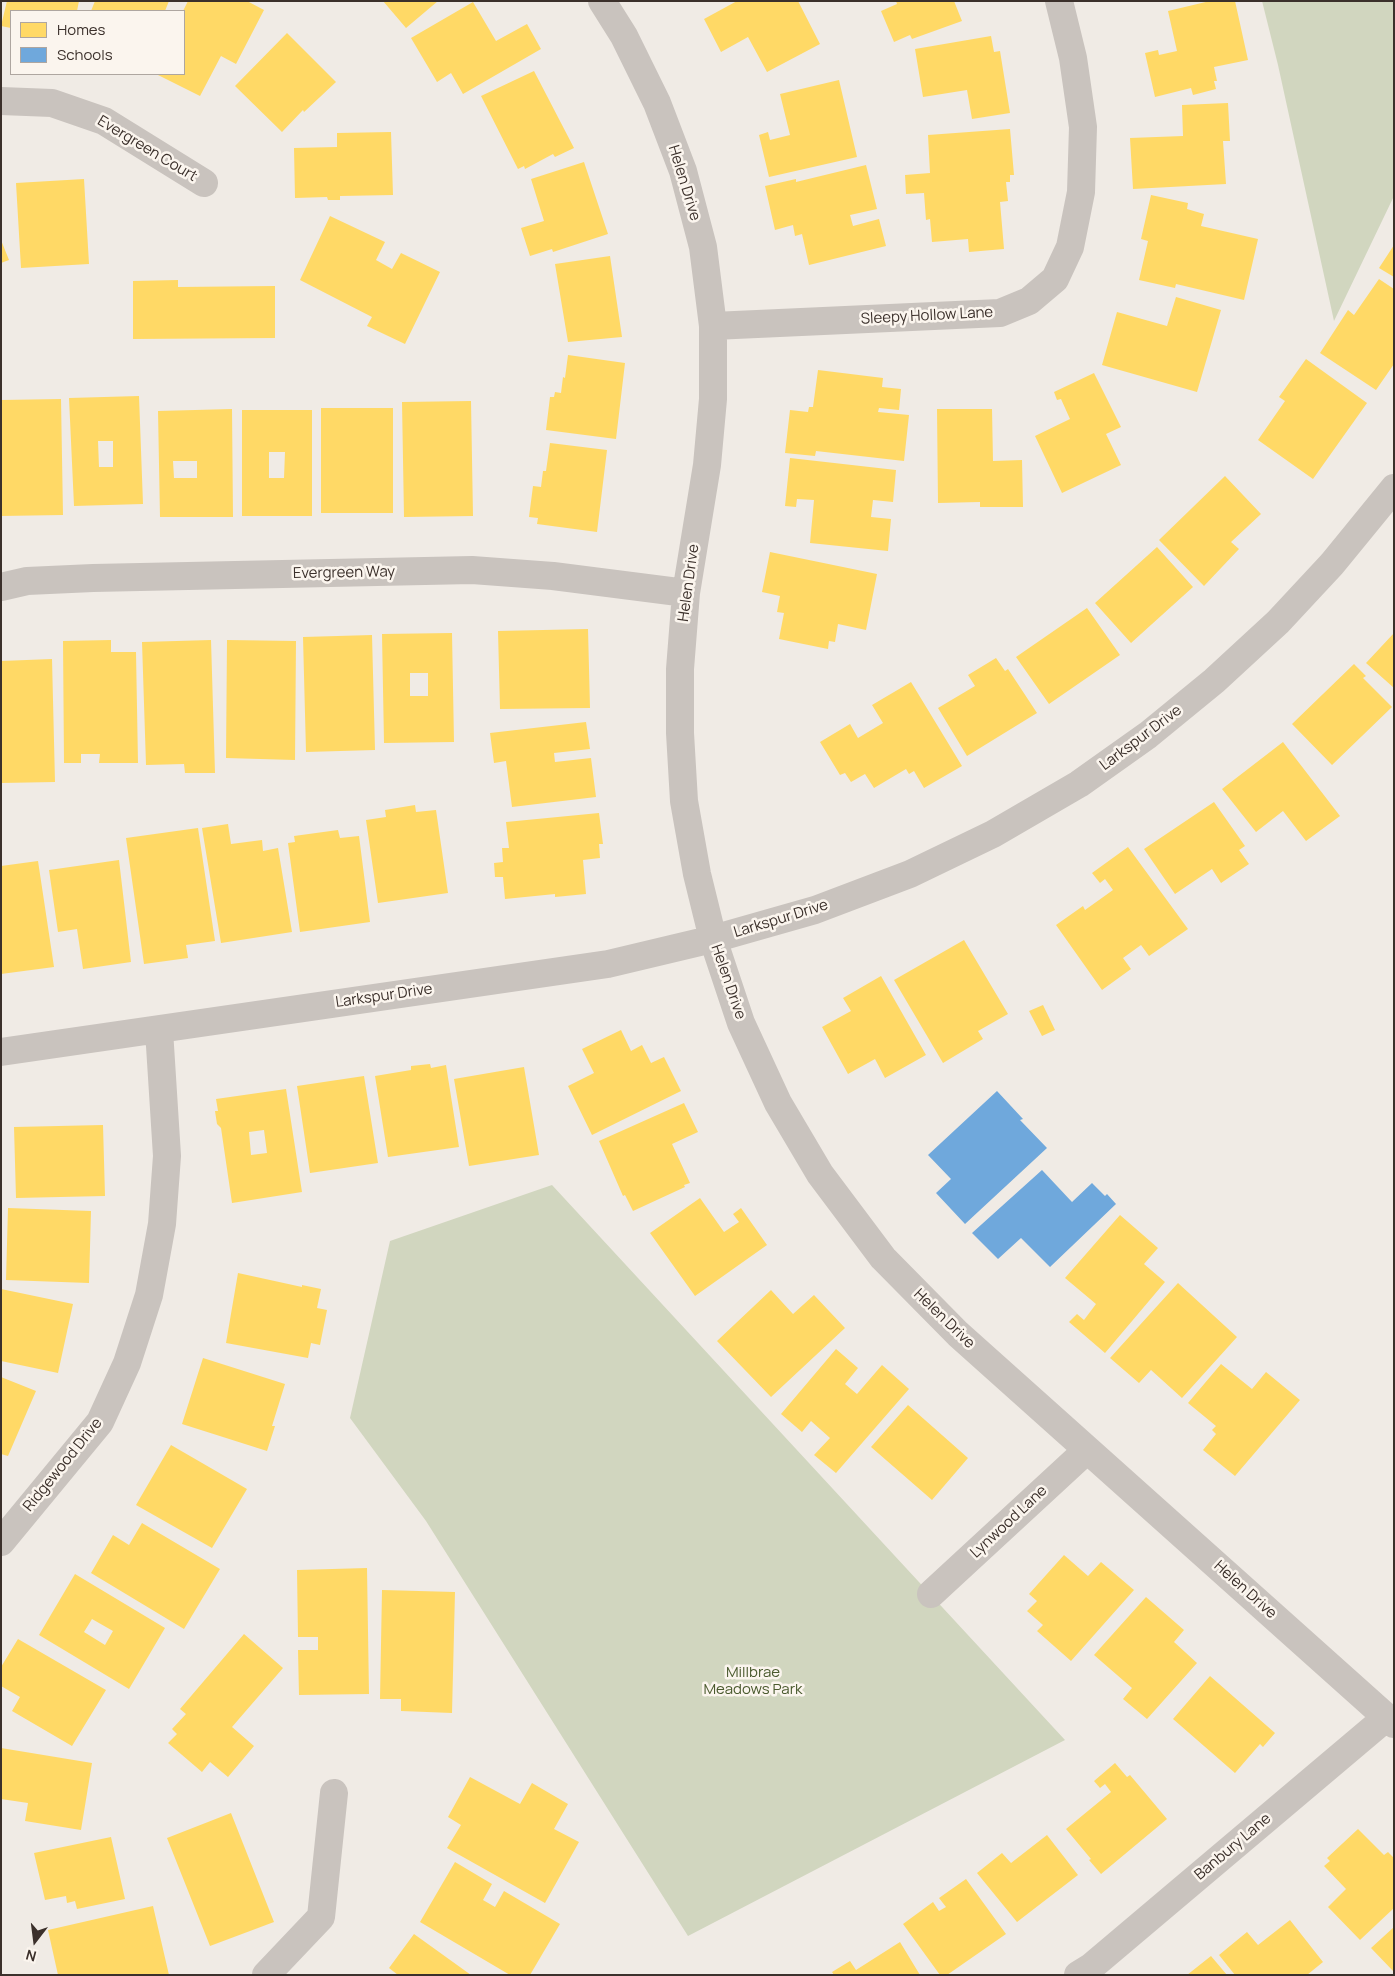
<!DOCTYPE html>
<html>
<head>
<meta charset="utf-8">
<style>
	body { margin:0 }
	#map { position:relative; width:1395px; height:1976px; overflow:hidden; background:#f0ebe5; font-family:Manrope,sans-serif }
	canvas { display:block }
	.frame { position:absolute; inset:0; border:2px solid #3b302b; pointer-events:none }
	.legend { position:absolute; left:10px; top:10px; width:175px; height:65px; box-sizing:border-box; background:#fbf5ee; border:1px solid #aea6a0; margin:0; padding:6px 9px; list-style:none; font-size:15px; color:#3b302b }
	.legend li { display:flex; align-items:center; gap:10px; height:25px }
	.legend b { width:25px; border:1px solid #aea6a0 }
	.north { position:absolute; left:10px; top:1916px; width:50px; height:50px; -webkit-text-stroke:4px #fbf5ee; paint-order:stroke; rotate:195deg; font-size:14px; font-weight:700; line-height:20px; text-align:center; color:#3b302b }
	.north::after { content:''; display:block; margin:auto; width:18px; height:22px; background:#3b302b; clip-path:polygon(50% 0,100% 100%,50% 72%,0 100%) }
</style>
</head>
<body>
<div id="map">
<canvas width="1395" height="1976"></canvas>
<div class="frame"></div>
<ul class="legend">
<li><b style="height:14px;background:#ffd966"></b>Homes</li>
<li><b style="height:14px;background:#6fa8dc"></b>Schools</li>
</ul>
<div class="north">N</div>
</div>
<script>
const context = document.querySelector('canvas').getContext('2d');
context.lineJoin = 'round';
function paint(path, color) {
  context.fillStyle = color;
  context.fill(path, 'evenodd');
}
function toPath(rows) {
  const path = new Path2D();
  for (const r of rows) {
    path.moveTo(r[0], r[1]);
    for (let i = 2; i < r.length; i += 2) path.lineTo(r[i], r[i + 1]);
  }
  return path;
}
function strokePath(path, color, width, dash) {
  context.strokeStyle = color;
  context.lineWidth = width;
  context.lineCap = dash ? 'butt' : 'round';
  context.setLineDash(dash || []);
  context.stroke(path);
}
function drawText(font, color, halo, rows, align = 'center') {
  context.font = font + ' Manrope,sans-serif';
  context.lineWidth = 5;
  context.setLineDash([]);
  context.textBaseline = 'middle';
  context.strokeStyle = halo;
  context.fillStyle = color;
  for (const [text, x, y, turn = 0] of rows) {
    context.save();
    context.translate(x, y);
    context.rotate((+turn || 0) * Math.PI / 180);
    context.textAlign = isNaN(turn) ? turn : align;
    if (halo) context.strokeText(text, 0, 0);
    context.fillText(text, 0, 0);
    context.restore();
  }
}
const green = toPath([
	[1262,1,1394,1,1394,196,1334,321,1278,65],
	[552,1185,1065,1740,688,1936,426,1521,350,1418,390,1241]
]);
const homes = toPath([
	[7,1,79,1,77,11,11,11,11,28,1,26],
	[95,1,169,1,165,11,91,11],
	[188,1,247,1,264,10,236,64,221,56,200,96,156,74,184,74,183,11],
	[383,1,438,1,406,28],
	[737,1,798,1,820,44,767,72,748,37,721,52,704,19],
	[896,1,954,1,962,21,912,39,910,35,894,42,881,11,897,4],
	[1210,1,1235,1,1248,60,1214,67,1217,81,1214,81,1216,89,1193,95,1191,88,1155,97,1145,53,1158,50,1159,55,1177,51,1168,11],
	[473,2,496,41,527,24,541,49,463,94,451,73,437,82,411,38],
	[287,33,336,82,304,112,303,110,282,132,235,86],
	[991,36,994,52,1000,51,1010,113,972,119,967,90,923,97,915,49],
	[534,71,574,148,555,157,553,154,525,169,524,166,518,169,481,96],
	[839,80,857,157,769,177,759,135,768,132,770,140,790,135,780,94],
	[1228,103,1230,141,1223,141,1226,184,1133,189,1130,138,1183,136,1182,105],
	[1010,129,1014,175,1010,175,1010,182,1006,182,1008,201,1000,202,1004,249,969,252,968,239,932,242,930,219,926,220,924,193,906,194,905,175,930,173,928,135],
	[391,132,393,195,340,196,340,200,328,200,327,197,295,198,294,148,337,147,337,133],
	[584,162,608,234,553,252,552,249,530,256,521,228,544,221,531,179],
	[866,165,877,209,850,215,853,226,879,219,886,246,809,265,802,234,795,236,793,225,775,230,765,186,796,179,796,182],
	[84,179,89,264,21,268,16,183],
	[1151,195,1188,203,1187,209,1204,214,1201,226,1258,239,1244,300,1176,284,1175,288,1139,280,1148,241,1141,239],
	[330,216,385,242,376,260,392,269,401,253,440,272,405,344,367,326,372,317,300,280],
	[1,240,9,260,1,263],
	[1394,245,1394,277,1379,268],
	[610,256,622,337,568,342,555,264],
	[1379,279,1394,289,1394,364,1376,390,1320,353,1348,310,1354,315],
	[178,280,178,287,275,286,275,338,133,339,133,281],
	[1176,297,1221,310,1197,392,1102,365,1117,312,1167,326],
	[568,355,625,363,616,439,546,430,550,397,554,397,555,392,561,393,563,377,565,378],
	[1306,359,1367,403,1313,479,1258,440,1285,401,1279,397],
	[818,370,883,378,882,387,901,389,899,410,879,408,878,412,909,415,904,461,816,451,815,456,785,453,790,410,808,412,809,407,813,407],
	[1094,373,1121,427,1106,434,1121,465,1062,493,1035,436,1070,419,1061,399,1057,400,1054,392],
	[139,396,143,504,74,506,69,398],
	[98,441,113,441,113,467,99,467],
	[61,399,63,515,1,516,1,400],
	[471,401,473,516,404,517,402,402],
	[321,408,393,408,393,513,321,513],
	[232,409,233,517,160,517,158,411],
	[173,461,197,461,197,478,174,478],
	[937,409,992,409,993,461,1022,460,1023,507,980,507,980,502,938,503],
	[242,410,312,410,312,516,242,516],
	[269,452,285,452,284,478,269,478],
	[550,443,607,450,597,532,537,524,538,518,529,517,533,486,541,487,543,471,546,471],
	[790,458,896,470,893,502,873,500,871,517,891,519,888,551,810,543,814,500,797,499,796,507,785,506],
	[1225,476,1261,514,1231,542,1239,549,1204,586,1159,540],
	[1157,547,1193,587,1131,643,1095,603],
	[770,552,877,574,866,630,838,624,835,642,829,641,828,649,779,639,784,613,777,612,780,596,762,592],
	[1087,608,1120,655,1049,704,1016,657],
	[588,629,590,708,500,709,498,631],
	[452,633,454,742,384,743,382,634],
	[410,673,428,673,428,696,410,696],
	[1394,633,1394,688,1366,663],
	[372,635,375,750,306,752,303,637],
	[111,640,111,652,136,652,138,763,99,763,100,754,81,754,81,763,64,763,63,641],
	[211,640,215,773,185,773,184,764,146,765,142,642],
	[227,640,296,641,295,760,226,758],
	[996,658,1005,671,1008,669,1037,713,967,756,938,708,975,686,968,675],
	[52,659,55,782,1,783,1,661],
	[1354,664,1366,676,1363,678,1392,707,1332,765,1292,724],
	[911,682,962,766,924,788,914,771,909,774,906,769,874,788,865,774,851,782,845,773,840,775,820,742,850,724,858,738,883,723,872,705],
	[586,722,590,749,554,753,555,762,591,758,596,797,512,807,506,761,494,763,490,733],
	[1283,742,1340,816,1306,841,1283,811,1256,832,1222,789],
	[1214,802,1245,846,1239,850,1249,864,1221,883,1212,869,1175,894,1144,849],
	[415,805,416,812,436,810,448,893,378,903,366,820,386,817,385,810],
	[599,813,603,844,599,844,600,858,583,860,586,894,555,897,555,894,505,899,503,877,495,877,494,863,503,862,502,848,509,848,506,822],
	[228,824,231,844,262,840,263,851,278,848,292,932,221,943,202,828],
	[198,828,215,941,186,945,188,958,144,964,126,838],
	[338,830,340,838,359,836,370,922,300,932,288,843,295,842,294,836],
	[1128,847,1188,929,1149,956,1141,945,1123,958,1131,969,1102,990,1056,925,1083,906,1085,910,1113,890,1105,879,1100,883,1092,873],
	[119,860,131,962,83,969,77,929,58,932,49,870],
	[38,861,54,967,1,974,1,866],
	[964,940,1008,1014,978,1031,983,1039,943,1063,894,980],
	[881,976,926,1055,885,1078,875,1059,848,1074,822,1027,851,1011,843,998],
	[1043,1005,1055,1030,1042,1036,1029,1011],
	[621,1030,631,1051,642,1045,651,1063,664,1057,681,1091,592,1135,568,1086,594,1073,582,1049],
	[430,1064,431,1068,446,1065,459,1147,388,1157,375,1076,411,1070,411,1066],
	[524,1067,539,1155,469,1166,454,1079],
	[364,1076,378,1163,310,1173,297,1086],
	[286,1089,302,1192,232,1203,221,1128,217,1124,215,1111,218,1111,216,1099],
	[264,1130,267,1153,251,1155,249,1132],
	[684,1103,698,1132,672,1144,690,1183,684,1185,685,1187,633,1211,625,1195,623,1196,599,1141],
	[103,1125,105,1196,16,1198,14,1127],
	[700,1198,724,1232,739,1222,733,1214,741,1208,767,1245,695,1296,650,1233],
	[8,1208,91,1211,89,1283,6,1280],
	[1120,1215,1158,1248,1144,1264,1165,1282,1105,1353,1069,1322,1077,1314,1084,1320,1096,1304,1065,1278],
	[238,1273,302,1287,302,1285,321,1289,317,1308,327,1310,320,1345,311,1343,308,1358,226,1343],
	[1178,1283,1237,1337,1182,1398,1151,1370,1139,1383,1110,1358],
	[1,1289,73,1304,58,1373,1,1361],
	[771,1290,793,1314,814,1295,845,1328,771,1397,717,1341],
	[836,1349,858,1368,845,1384,857,1394,882,1365,909,1389,836,1473,814,1455,830,1438,811,1421,802,1432,781,1414],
	[203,1358,285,1384,272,1426,275,1426,267,1451,182,1424],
	[1221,1364,1252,1389,1266,1372,1300,1400,1235,1476,1203,1450,1216,1434,1212,1430,1216,1426,1188,1403],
	[1,1377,36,1391,8,1456,1,1454],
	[908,1405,968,1458,932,1500,871,1447],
	[171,1445,247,1489,212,1548,136,1505],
	[142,1523,220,1569,184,1629,91,1573,113,1535,129,1545],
	[1064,1555,1088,1576,1101,1562,1134,1590,1071,1661,1037,1631,1043,1625,1027,1611,1037,1601,1029,1594],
	[367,1568,369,1694,299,1695,298,1650,318,1650,318,1637,298,1637,297,1570],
	[75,1574,165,1628,129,1689,39,1635],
	[92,1619,113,1631,105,1645,84,1632],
	[382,1590,455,1592,452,1713,401,1711,401,1699,380,1699],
	[1146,1597,1184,1630,1174,1642,1197,1663,1147,1719,1123,1699,1132,1688,1094,1655],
	[244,1634,283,1668,232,1727,254,1746,228,1777,210,1762,202,1772,168,1743,177,1734,172,1729,186,1714,180,1709],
	[18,1639,106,1690,72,1746,12,1711,20,1697,1,1686,1,1667],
	[1210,1676,1275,1733,1263,1747,1260,1744,1235,1773,1173,1719],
	[1,1748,92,1763,81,1830,25,1821,28,1803,1,1799],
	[1115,1763,1127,1777,1130,1775,1167,1819,1101,1874,1089,1860,1091,1859,1066,1829,1111,1792,1105,1784,1100,1788,1094,1781],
	[470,1777,520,1804,532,1783,568,1804,554,1829,579,1842,545,1903,447,1848,461,1825,448,1817],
	[231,1813,274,1922,210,1946,167,1838],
	[1358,1829,1384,1855,1388,1852,1394,1858,1394,1908,1360,1940,1328,1907,1346,1889,1324,1866,1330,1861,1327,1858],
	[1047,1835,1078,1875,1017,1922,977,1873,1002,1853,1011,1863],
	[111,1837,125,1899,77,1909,75,1901,67,1903,66,1896,45,1900,34,1853],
	[455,1862,492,1884,483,1900,495,1907,504,1891,560,1924,530,1975,510,1975,420,1922],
	[966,1879,1006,1934,947,1975,940,1975,903,1924,933,1902,939,1911,946,1907,939,1898],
	[153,1906,169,1975,58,1975,48,1930],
	[1290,1920,1323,1962,1307,1975,1235,1975,1219,1955,1247,1932,1258,1945],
	[1394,1927,1394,1972,1371,1948],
	[414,1934,471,1975,398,1975,389,1968],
	[900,1942,920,1975,834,1975,832,1972,850,1961,856,1970],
	[1211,1956,1227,1975,1187,1975]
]);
const schools = toPath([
	[997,1091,1023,1119,1020,1120,1047,1148,965,1224,936,1193,951,1179,928,1155],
	[1042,1170,1072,1202,1092,1183,1105,1196,1107,1194,1116,1204,1050,1267,1021,1238,998,1259,972,1233]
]);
const minor = toPath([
	[602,1,624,36,657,103,683,171,703,247,713,326,713,399,707,465,686,593,680,669,680,733,684,801,697,874,713,939,741,1023,778,1103,820,1174,883,1258,958,1334,1394,1724],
	[1,101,52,103,104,121,204,183],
	[713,326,1000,313,1029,301,1055,279,1070,247,1081,192,1083,127,1073,58,1059,1],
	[1,587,27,581,93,578,472,570,553,576,686,593],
	[1,1052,608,964,713,939,815,910,910,874,993,834,1079,784,1148,735,1214,681,1278,622,1332,564,1394,488],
	[1,1542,100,1422,127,1363,149,1295,162,1224,167,1156,159,1030],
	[931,1594,1087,1450],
	[266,1975,321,1917,334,1793],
	[1078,1975,1091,1967,1387,1717]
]);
const streetNames = [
	["Evergreen Court",147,149,31],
	["Helen Drive",684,183,73],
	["Sleepy Hollow Lane",927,316,-3],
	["Evergreen Way",344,573,-1],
	["Helen Drive",689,583,-82],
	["Larkspur Drive",1141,738,-37],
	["Larkspur Drive",781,919,-17],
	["Helen Drive",728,982,71],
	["Larkspur Drive",384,996,-8],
	["Helen Drive",944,1319,44],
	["Ridgewood Drive",63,1465,-51],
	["Lynwood Lane",1009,1522,-43],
	["Helen Drive",1245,1590,42],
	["Banbury Lane",1233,1847,-40]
];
const parkNames = [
	["Millbrae",753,1673],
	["Meadows Park",753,1690]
];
paint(green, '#d1d6bf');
paint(homes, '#ffd966');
paint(schools, '#6fa8dc');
strokePath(minor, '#c9c3be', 28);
drawText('15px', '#3b302b', '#fbf5ee', streetNames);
drawText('15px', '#4a5a2e', '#fbf5ee', parkNames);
</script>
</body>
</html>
